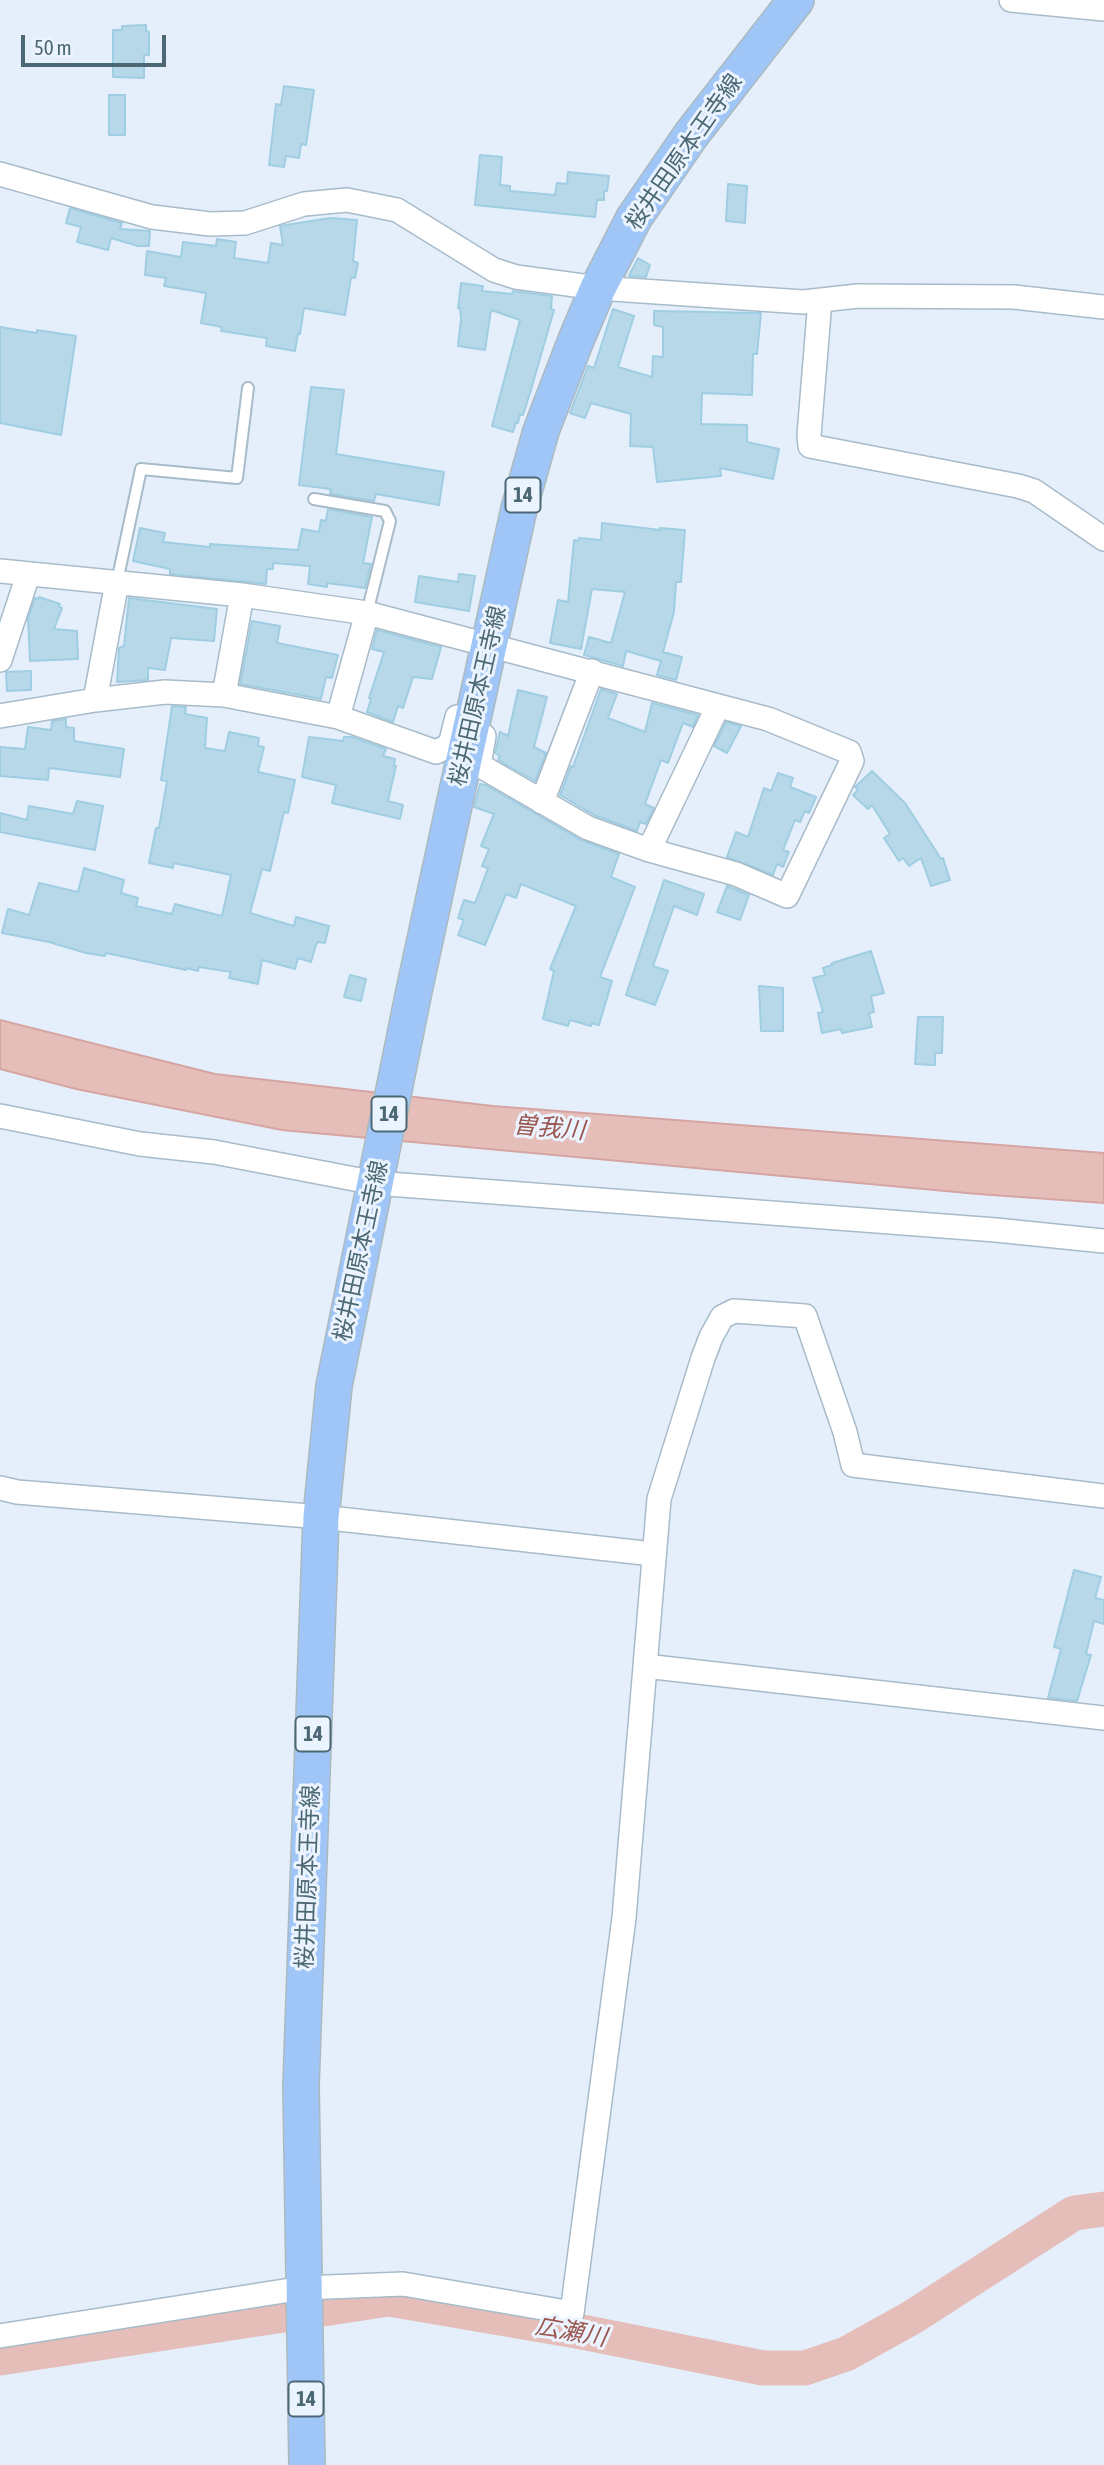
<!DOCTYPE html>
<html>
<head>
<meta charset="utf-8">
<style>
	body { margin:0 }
	#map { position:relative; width:1104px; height:2465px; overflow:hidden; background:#e5effc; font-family:"Asap Condensed",sans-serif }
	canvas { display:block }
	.scale { position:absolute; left:21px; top:35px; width:145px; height:32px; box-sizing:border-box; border:4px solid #4b6874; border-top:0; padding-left:9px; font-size:21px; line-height:24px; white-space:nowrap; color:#4b6874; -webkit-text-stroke:5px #ebf4fe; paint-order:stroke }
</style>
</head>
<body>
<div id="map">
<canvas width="1104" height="2465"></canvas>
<div class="scale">50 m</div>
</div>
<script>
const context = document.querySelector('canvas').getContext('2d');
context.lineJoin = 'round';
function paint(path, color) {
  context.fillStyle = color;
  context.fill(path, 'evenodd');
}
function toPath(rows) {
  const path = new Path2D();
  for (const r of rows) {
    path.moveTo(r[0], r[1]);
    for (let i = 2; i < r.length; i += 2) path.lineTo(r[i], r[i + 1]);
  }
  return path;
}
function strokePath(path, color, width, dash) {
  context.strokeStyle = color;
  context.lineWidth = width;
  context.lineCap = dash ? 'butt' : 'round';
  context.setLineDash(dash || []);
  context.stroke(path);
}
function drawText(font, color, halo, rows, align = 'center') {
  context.font = font + ' "Asap Condensed","Noto Sans JP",sans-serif';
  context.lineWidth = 6;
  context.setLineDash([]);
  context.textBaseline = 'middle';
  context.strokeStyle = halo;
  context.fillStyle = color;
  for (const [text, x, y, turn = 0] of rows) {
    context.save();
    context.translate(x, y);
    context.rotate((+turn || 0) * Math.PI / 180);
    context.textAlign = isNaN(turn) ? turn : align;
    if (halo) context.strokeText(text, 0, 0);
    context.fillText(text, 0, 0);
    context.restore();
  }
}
const water = toPath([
	[0,1020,215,1074,493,1106,1104,1153,1104,1203,978,1194,282,1130,76,1089,0,1069,0,1020]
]);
const river = toPath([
	[0,2358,389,2299,582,2332,763,2368,805,2368,846,2354,911,2318,1074,2213,1104,2209]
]);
const building = toPath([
	[146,25,146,31,149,32,149,55,144,55,144,78,113,77,113,30,122,30,122,26,146,25],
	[284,86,314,90,306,145,301,144,299,158,286,156,284,167,269,165,276,104,281,105,284,86],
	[109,95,125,95,125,135,109,135,109,95],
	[480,155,502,157,500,185,510,186,510,191,555,195,557,183,567,184,568,172,609,176,607,191,604,191,604,200,597,200,595,217,475,205,480,155],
	[728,184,747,186,745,223,726,221,728,184],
	[70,208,122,223,120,229,150,231,149,246,138,246,111,238,108,250,77,242,81,227,66,223,70,208],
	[330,218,357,220,353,261,358,263,355,278,351,277,345,315,304,308,300,334,298,333,295,351,266,346,267,338,221,331,222,327,201,323,206,293,164,286,166,278,145,275,147,251,181,257,183,242,216,246,217,239,236,242,234,258,268,263,271,243,283,245,280,226,330,218],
	[638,258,650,265,646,277,629,276,638,258],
	[461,283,483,286,482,291,512,294,513,291,552,296,551,309,554,310,530,393,523,415,520,414,518,423,516,422,513,432,492,426,520,320,491,310,485,350,458,346,461,319,460,308,458,308,461,283],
	[613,309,634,316,618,367,652,377,653,356,663,357,663,327,654,325,654,311,761,313,757,354,753,354,752,395,702,393,701,424,747,425,747,442,779,449,773,479,720,468,721,476,657,482,653,447,630,446,631,414,591,403,585,418,570,413,588,366,594,368,613,309],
	[0,327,37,333,37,330,76,336,61,435,0,423,0,327],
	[311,387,344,390,336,454,444,472,439,505,376,494,374,501,330,494,331,489,299,485,311,387],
	[328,509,372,517,363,563,371,564,365,588,327,583,327,587,308,584,310,566,273,563,273,569,267,569,266,584,170,574,170,569,133,561,140,528,165,533,163,542,210,547,210,544,298,550,302,529,319,532,321,520,326,521,328,509],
	[602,523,660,530,660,528,685,530,681,582,676,582,674,612,663,652,682,657,676,680,657,675,661,661,626,651,623,666,584,655,589,637,611,643,625,592,592,589,581,649,550,643,558,600,568,602,574,540,578,541,579,538,601,540,602,523],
	[459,574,475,576,469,611,415,602,419,576,458,582,459,574],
	[39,597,60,604,59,607,62,608,54,629,77,631,78,659,30,661,28,618,35,598,38,599,39,597],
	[129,598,217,609,214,641,171,638,165,670,148,668,148,680,117,682,119,648,124,646,129,598],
	[252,621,280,626,277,643,338,655,332,678,326,677,321,699,240,684,252,621],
	[377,630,441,647,432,679,413,677,403,708,398,706,393,722,367,712,371,699,369,698,384,652,372,649,377,630],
	[31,671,31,690,7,691,6,672,31,671],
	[601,689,617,694,608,718,645,732,652,703,698,715,693,727,683,723,668,763,661,760,645,804,654,808,646,824,640,822,637,831,594,815,560,795,571,766,573,767,601,689],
	[518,690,547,697,534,747,546,753,535,781,498,760,500,756,495,753,500,732,508,736,518,690],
	[172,706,186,707,185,714,207,718,205,748,225,751,229,732,259,738,258,746,264,747,258,772,295,780,288,813,284,812,270,871,262,869,250,913,294,926,296,917,329,926,325,943,318,942,316,945,311,962,298,958,295,969,262,960,258,984,229,978,231,972,199,967,198,971,186,968,186,970,106,953,105,956,86,953,49,942,2,933,8,909,29,915,39,883,78,892,84,868,124,880,121,893,138,898,136,906,172,914,175,904,222,916,231,875,174,863,173,868,149,863,156,828,159,828,167,781,161,780,172,706],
	[66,719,66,727,74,728,74,741,124,749,120,777,49,768,48,780,0,776,0,747,25,749,28,727,51,730,52,721,66,719],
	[726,722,741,726,727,753,714,746,726,722],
	[309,737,343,741,344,737,352,737,386,749,383,756,395,759,394,766,396,766,388,801,403,805,400,819,332,803,336,785,302,777,309,737],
	[872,771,905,803,941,859,943,858,950,880,931,886,921,858,909,866,903,858,899,861,884,838,890,834,872,805,868,809,853,795,858,790,855,787,872,771],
	[778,773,793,778,790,787,816,797,809,813,805,811,800,822,795,820,783,850,789,852,783,867,777,864,773,875,727,857,736,832,748,837,764,788,771,791,778,773],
	[480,784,486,785,581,840,619,854,611,877,635,887,600,977,612,981,599,1025,592,1023,591,1026,570,1020,568,1026,543,1019,554,971,550,969,576,906,521,884,516,898,506,894,485,945,458,935,464,920,458,918,464,900,475,903,488,868,482,866,489,849,481,846,494,814,474,807,480,784],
	[77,801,103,806,95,850,0,832,0,813,27,820,29,806,73,814,77,801],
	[664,880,704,894,697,915,674,906,653,966,668,971,655,1005,626,995,664,880],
	[727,886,749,895,740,920,717,912,727,886],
	[871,951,884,993,871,996,874,1012,869,1013,872,1027,842,1033,841,1029,822,1033,818,1013,823,1012,813,978,825,975,823,968,832,965,832,963,871,951],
	[350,975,366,979,361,1001,344,997,350,975],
	[759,986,783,988,783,1031,761,1031,759,986],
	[918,1017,943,1017,942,1053,935,1053,935,1065,915,1064,918,1017],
	[1074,1570,1101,1577,1095,1598,1104,1600,1104,1624,1094,1621,1086,1654,1091,1655,1077,1701,1048,1698,1061,1649,1054,1647,1074,1570]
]);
const service = toPath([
	[314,499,385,511,390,521,367,613],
	[117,582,141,469,237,478,248,388]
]);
const minor = toPath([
	[1011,0,1104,9],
	[0,174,152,217,210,224,245,223,304,204,347,200,397,210,494,270,516,277,598,288,803,302,858,296,1014,297,1104,307],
	[820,300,809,435,810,446,1018,486,1034,491,1104,539],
	[0,571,242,595,367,613,768,719,849,752,852,761,787,896,736,874,649,850,588,828,479,765,484,736],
	[0,660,28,575],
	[224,695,242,595],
	[95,700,117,582],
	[0,716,95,700,165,692,224,695,338,717,436,752,450,745,457,717],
	[338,717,367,613],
	[542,802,592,671],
	[649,850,718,706],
	[0,1116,140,1144,214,1152,375,1183,996,1230,1104,1241],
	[0,1488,17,1492,321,1517,653,1554],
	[645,1666,1104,1718],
	[0,2336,303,2288,403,2284,572,2313,624,1918,659,1499,703,1358,711,1337,722,1317,734,1311,805,1316,845,1432,853,1465,1104,1496]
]);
const primary = toPath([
	[307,2465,301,2085,321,1517,334,1386,414,991,466,750,519,509,541,431,576,340,598,288,634,218,691,135,796,0]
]);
const shields = [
	[523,495,35],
	[389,1114,35],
	[313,1734,35],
	[306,2399,35]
];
const shieldNames = [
	["14",523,495],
	["14",389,1114],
	["14",313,1734],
	["14",306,2399]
];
const streetNames = [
	["桜井田原本王寺線",684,152,-55],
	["桜井田原本王寺線",478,696,-77],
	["桜井田原本王寺線",361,1251,-78],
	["桜井田原本王寺線",308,1877,-88]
];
const waterNames = [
	["曽我川",549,1128,5],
	["広瀬川",571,2332,10]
];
paint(water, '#e5beba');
strokePath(water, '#d6a5a1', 2);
strokePath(river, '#e5beba', 35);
paint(building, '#b7d8e9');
strokePath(building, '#9fcde2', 2);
strokePath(service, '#a7bbc8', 14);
strokePath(minor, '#a7bbc8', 26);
strokePath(primary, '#acbabf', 38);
strokePath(service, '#fff', 10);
strokePath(minor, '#fff', 23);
strokePath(primary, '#a0c6f8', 35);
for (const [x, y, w] of shields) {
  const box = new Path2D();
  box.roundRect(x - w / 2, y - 17.5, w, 35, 5);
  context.fillStyle = '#ebf4fe';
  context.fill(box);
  strokePath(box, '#4b6874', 2);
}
drawText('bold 21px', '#4b6874', null, shieldNames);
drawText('23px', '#4b6874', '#ebf4fe', streetNames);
drawText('italic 24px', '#9b564f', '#ebf4fe', waterNames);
</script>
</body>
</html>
